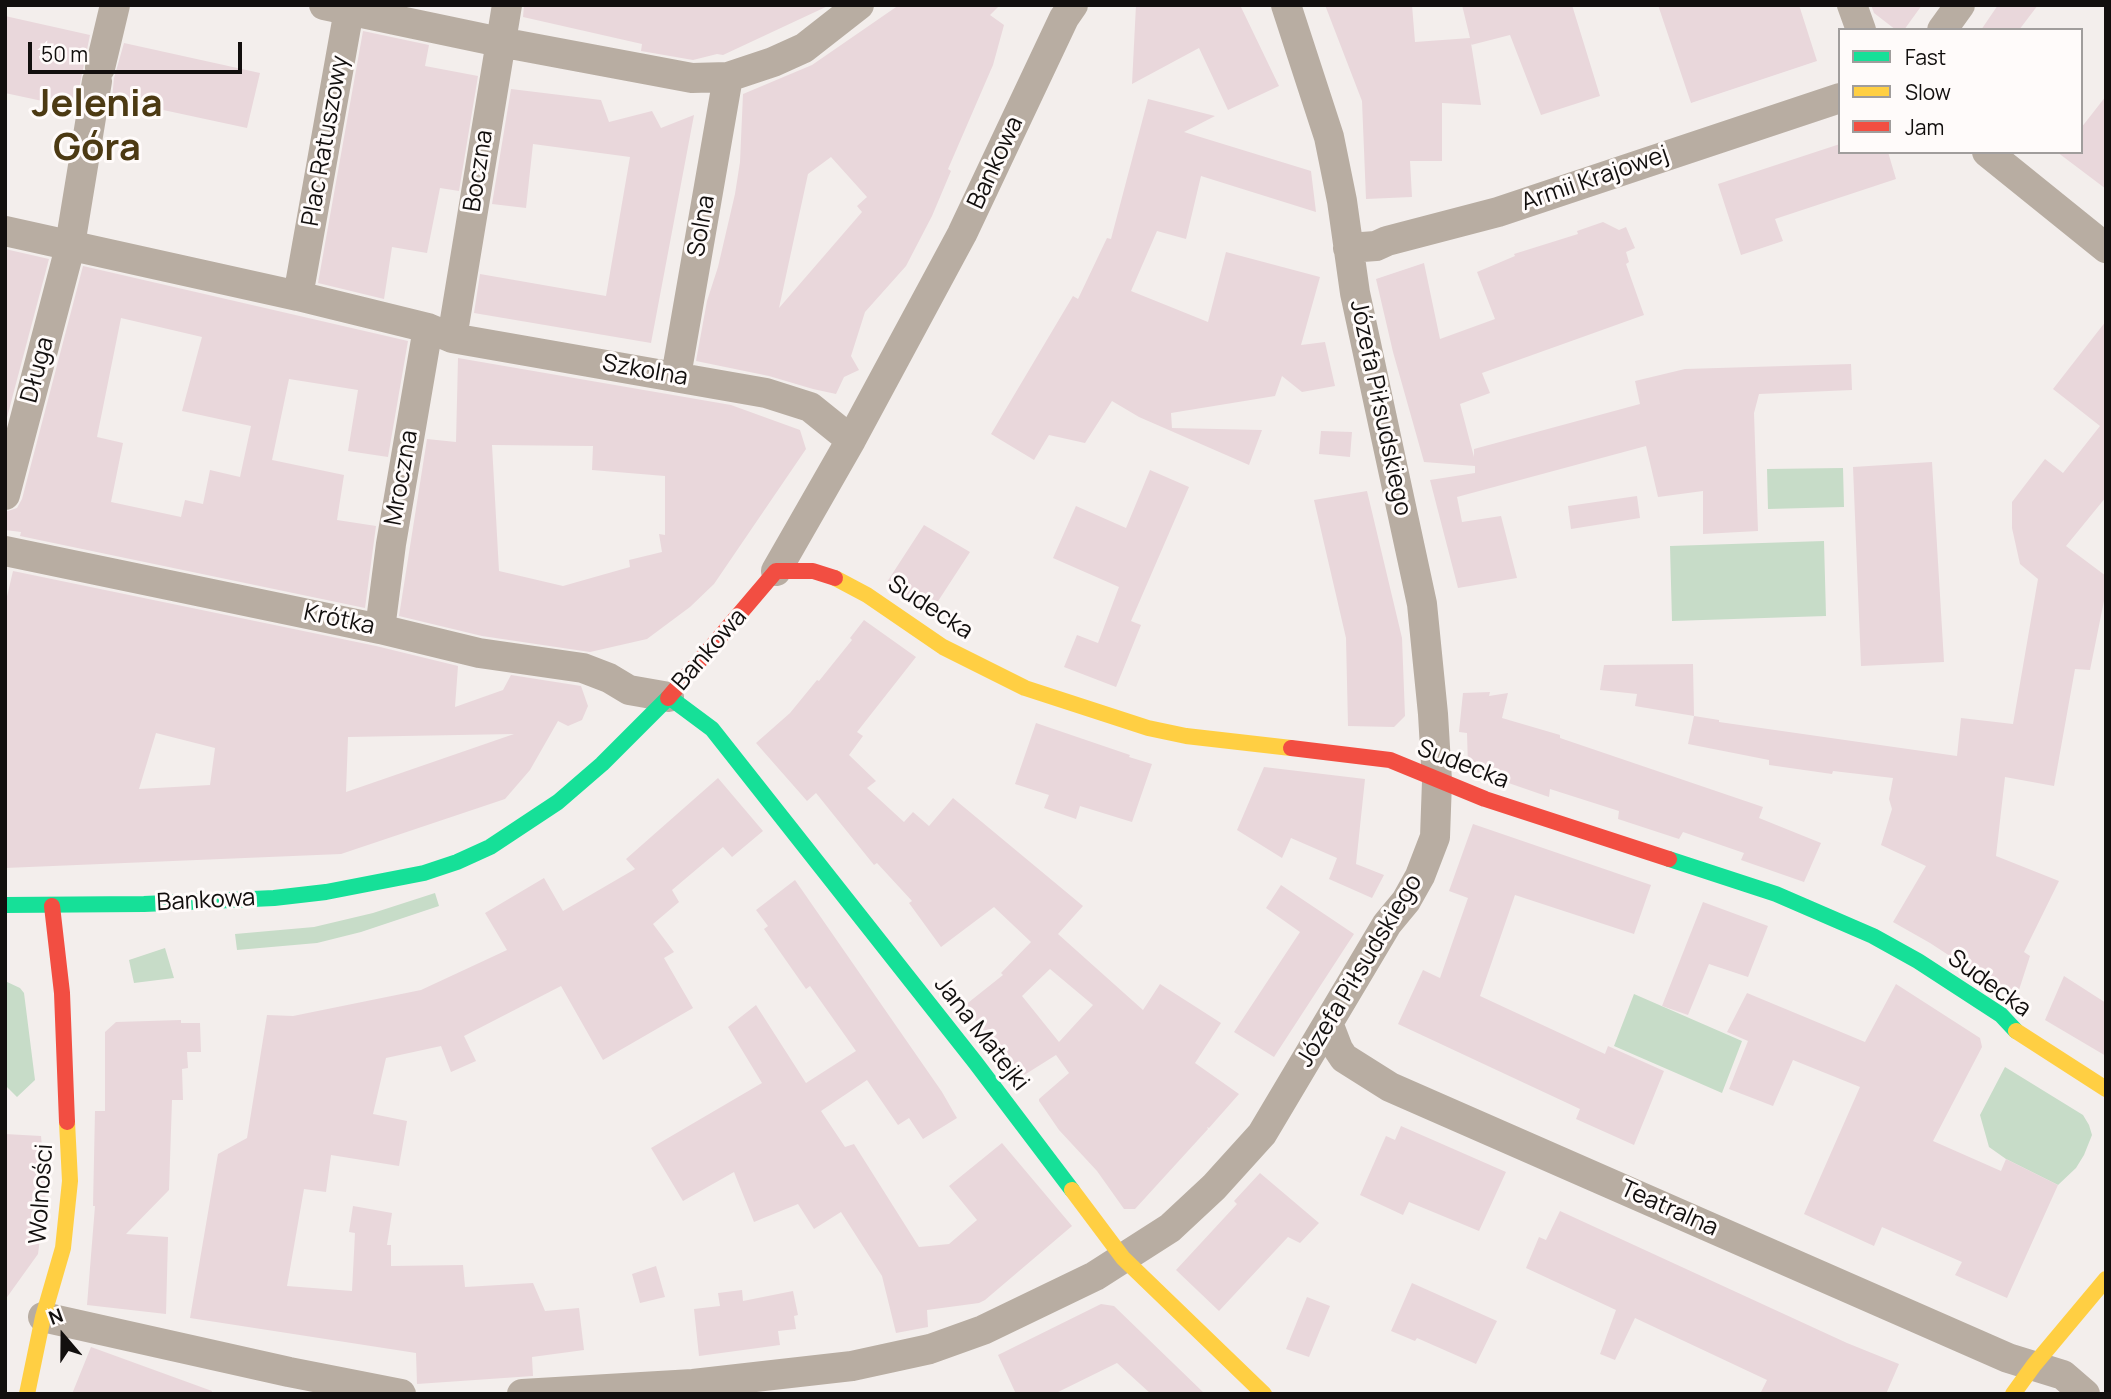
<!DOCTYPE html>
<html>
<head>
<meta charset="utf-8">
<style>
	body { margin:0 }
	#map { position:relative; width:2111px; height:1399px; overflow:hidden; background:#f3eeec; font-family:Manrope,sans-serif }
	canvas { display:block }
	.frame { position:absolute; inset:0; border:7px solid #120f0e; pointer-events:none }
	.legend { position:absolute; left:1838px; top:28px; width:245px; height:126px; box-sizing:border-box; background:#fffbfa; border:2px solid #a09d9c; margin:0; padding:9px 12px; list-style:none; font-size:21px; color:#120f0e }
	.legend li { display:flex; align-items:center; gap:14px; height:35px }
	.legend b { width:35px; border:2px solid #a09d9c }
	.north { position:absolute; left:28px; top:1301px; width:70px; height:70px; -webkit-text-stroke:5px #fffbfa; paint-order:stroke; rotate:340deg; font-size:19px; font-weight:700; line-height:28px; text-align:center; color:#120f0e }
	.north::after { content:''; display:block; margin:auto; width:24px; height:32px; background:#120f0e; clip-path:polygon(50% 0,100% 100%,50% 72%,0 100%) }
	.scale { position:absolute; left:28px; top:42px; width:214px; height:32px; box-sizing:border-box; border:4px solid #120f0e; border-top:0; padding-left:9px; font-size:21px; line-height:24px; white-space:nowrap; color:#120f0e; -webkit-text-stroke:5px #fffbfa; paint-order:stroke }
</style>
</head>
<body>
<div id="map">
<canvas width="2111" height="1399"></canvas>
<div class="frame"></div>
<ul class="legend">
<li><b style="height:9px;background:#16e098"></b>Fast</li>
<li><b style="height:9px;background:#ffcf43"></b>Slow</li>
<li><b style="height:9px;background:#f24e42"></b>Jam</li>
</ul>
<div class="north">N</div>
<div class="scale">50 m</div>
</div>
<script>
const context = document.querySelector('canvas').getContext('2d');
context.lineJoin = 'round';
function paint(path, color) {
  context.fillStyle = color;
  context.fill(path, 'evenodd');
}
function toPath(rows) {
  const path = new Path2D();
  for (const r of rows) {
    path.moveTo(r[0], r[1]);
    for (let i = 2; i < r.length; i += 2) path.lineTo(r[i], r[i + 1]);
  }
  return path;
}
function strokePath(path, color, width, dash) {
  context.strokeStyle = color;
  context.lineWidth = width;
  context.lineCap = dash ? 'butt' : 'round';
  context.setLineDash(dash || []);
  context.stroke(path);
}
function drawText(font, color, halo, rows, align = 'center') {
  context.font = font + ' Manrope,sans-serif';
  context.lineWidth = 6;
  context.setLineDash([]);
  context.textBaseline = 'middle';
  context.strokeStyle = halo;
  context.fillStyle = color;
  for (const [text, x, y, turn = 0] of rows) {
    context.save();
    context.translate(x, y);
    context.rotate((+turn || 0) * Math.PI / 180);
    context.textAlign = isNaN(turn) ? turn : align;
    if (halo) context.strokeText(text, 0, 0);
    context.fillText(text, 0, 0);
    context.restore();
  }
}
const green = toPath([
	[1843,468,1844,507,1768,509,1767,469],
	[1824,541,1826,616,1672,621,1670,546],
	[435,893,439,906,361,932,317,943,237,950,235,934,314,927,373,913],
	[165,948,174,978,134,983,129,960],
	[5,981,20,988,24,993,35,1080,17,1097,5,1085],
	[1634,994,1742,1041,1722,1093,1614,1046],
	[2005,1067,2083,1115,2089,1125,2092,1135,2084,1155,2076,1168,2058,1185,2006,1159,1989,1147,1980,1115]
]);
const building = toPath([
	[524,5,830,5,723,55,717,54,693,60,641,51,642,44,523,17],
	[899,5,1000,5,990,15,1004,25,993,65,948,169,951,171,932,216,906,266,865,312,851,356,859,370,844,377,836,394,813,389,769,376,696,361,707,301,718,267,735,194,740,162,743,94,812,65],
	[831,157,867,197,857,206,862,212,779,308,808,174],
	[1136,5,1240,5,1279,86,1228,110,1199,48,1132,84],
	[1325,5,1412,5,1415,42,1470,38,1462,5,1572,5,1600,96,1541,115,1510,35,1471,45,1471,43,1481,105,1442,103,1442,161,1410,161,1412,197,1366,199,1362,101],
	[1658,5,1799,5,1817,61,1691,103],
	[1871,5,1922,5,1904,30,1896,30,1874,13],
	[1998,5,2038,5,2019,30,1981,30],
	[5,16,90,35,75,108,5,93],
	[363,31,429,45,425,66,478,76,459,191,440,188,427,253,392,247,384,299,318,283],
	[124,43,260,73,247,128,112,99,114,78],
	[511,89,601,100,609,122,652,111,661,128,694,115,651,343,474,313,480,274,606,296,630,157,533,144,526,208,492,204],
	[2106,96,2106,189,2057,152,2081,152,2081,128],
	[1148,99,1215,116,1184,132,1311,171,1316,212,1201,176,1186,239,1157,231,1131,291,1208,322,1226,252,1320,277,1301,345,1325,342,1335,386,1302,392,1282,376,1275,396,1171,413,1172,428,1262,430,1249,465,1139,417,1112,401,1085,443,1049,435,1034,460,991,434,1073,296,1078,299,1107,238,1111,239],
	[1840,144,1840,152,1888,152,1896,179,1775,219,1783,241,1741,255,1718,184],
	[1603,222,1619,230,1626,227,1635,248,1626,252,1629,262,1626,264,1644,315,1482,373,1490,393,1460,404,1474,457,1474,449,1640,404,1635,381,1685,369,1851,364,1852,390,1759,394,1754,413,1758,531,1703,534,1703,491,1658,497,1646,446,1457,497,1462,522,1501,516,1517,578,1458,588,1430,480,1475,473,1475,466,1424,462,1393,352,1376,279,1424,263,1440,339,1495,319,1477,272,1515,256,1514,254,1578,234,1577,231],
	[5,249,49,259,5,425],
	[83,266,408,341,388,457,348,451,358,390,289,379,272,460,344,475,337,520,376,526,365,608,20,536,21,532,5,530,5,512,17,508,22,499],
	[121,318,202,337,182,411,251,426,240,477,210,470,203,504,185,500,181,517,111,502,123,443,97,437],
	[2106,321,2106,497,2066,546,2106,576,2106,591,2090,670,2075,669,2054,786,2005,777,1996,856,2059,881,2024,952,2030,956,2016,999,1930,943,1893,922,1926,866,1881,845,1892,809,1889,799,1893,778,1833,771,1832,774,1769,765,1769,760,1688,744,1694,716,1635,706,1637,694,1600,690,1604,665,1693,664,1694,716,1719,720,1719,722,1957,756,1961,718,2013,724,2038,579,2020,564,2012,528,2012,502,2045,459,2063,473,2100,426,2053,389],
	[458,358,731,405,800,430,806,449,714,584,690,607,647,639,590,652,482,636,399,616,427,439,456,442],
	[492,445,593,446,592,470,665,476,665,535,659,534,662,552,629,560,630,567,563,586,499,571],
	[1321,431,1352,432,1350,457,1319,454],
	[1932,462,1944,662,1861,666,1853,467],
	[1150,470,1189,487,1131,621,1141,625,1116,687,1064,667,1077,635,1098,643,1119,587,1053,558,1076,506,1126,528],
	[1367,491,1402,638,1405,716,1394,727,1348,726,1346,638,1314,500],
	[1637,496,1640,518,1571,529,1568,506],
	[924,525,970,552,931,612,887,582],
	[13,571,376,646,458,666,455,707,503,690,511,675,581,686,588,706,582,720,568,726,558,721,530,770,505,799,341,854,5,868,5,605],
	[156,733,215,748,210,785,139,789],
	[514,734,346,792,348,737],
	[864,620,916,657,857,732,863,736,849,755,876,781,867,788,904,822,913,812,929,826,953,798,1083,906,1058,934,1143,1010,1160,984,1221,1023,1195,1063,1239,1094,1209,1128,1207,1127,1208,1129,1135,1209,1124,1209,1097,1171,1059,1130,1039,1101,1039,1099,1069,1073,1056,1055,1021,1077,964,1006,1003,975,1001,973,1031,942,994,907,941,947,909,903,912,901,877,863,874,865,816,793,807,801,756,743,790,713,817,680,819,681,852,640,850,638],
	[1050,969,1093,1005,1059,1042,1022,996],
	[1490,692,1489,696,1508,693,1502,718,1560,735,1560,738,1763,807,1759,818,1821,843,1804,882,1741,860,1744,853,1683,832,1679,839,1618,819,1619,811,1550,789,1549,797,1471,770,1468,767,1467,733,1459,732,1463,693],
	[1036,723,1130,755,1129,757,1152,764,1132,822,1080,806,1076,819,1044,808,1049,795,1015,784],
	[1264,767,1365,779,1356,864,1384,875,1372,898,1329,879,1337,858,1291,838,1282,858,1237,830],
	[718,778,763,831,732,857,723,847,672,890,679,902,653,924,674,952,664,958,693,1008,603,1060,561,986,464,1036,476,1061,451,1072,441,1046,386,1058,373,1114,407,1121,399,1166,331,1155,326,1192,304,1189,287,1286,352,1291,355,1233,349,1232,353,1206,392,1213,387,1245,391,1245,391,1266,463,1265,465,1287,533,1283,545,1311,579,1308,584,1350,532,1357,533,1376,417,1384,416,1353,190,1318,218,1154,247,1138,267,1015,293,1016,421,990,507,950,485,913,544,878,563,911,635,869,626,859],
	[1473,824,1651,885,1634,934,1515,895,1480,996,1605,1054,1608,1046,1664,1071,1634,1145,1576,1119,1580,1109,1398,1024,1423,970,1440,978,1468,898,1449,891],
	[795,880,942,1092,957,1118,923,1139,909,1118,898,1125,867,1080,821,1111,845,1147,854,1144,919,1247,949,1244,977,1220,949,1186,1002,1143,1072,1226,985,1300,979,1303,927,1310,928,1327,896,1333,882,1276,841,1212,814,1229,798,1204,754,1222,734,1172,683,1201,651,1148,762,1083,728,1027,756,1005,806,1083,856,1051,810,986,806,989,764,929,768,926,756,910],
	[1281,885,1354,934,1274,1057,1234,1032,1300,932,1266,908],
	[1703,902,1768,926,1748,977,1709,964,1688,1015,1662,1006],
	[2064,976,2106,1003,2106,1056,2045,1020],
	[1896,984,1980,1038,1982,1047,1933,1141,2001,1171,2006,1159,2058,1185,2007,1298,1955,1275,1962,1262,1882,1227,1874,1246,1804,1214,1860,1087,1793,1060,1773,1106,1729,1089,1748,1041,1727,1032,1747,993,1865,1042],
	[181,1020,181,1023,200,1023,201,1052,187,1052,188,1068,182,1069,183,1100,172,1100,169,1190,126,1234,168,1237,166,1314,87,1305,95,1206,93,1206,95,1111,105,1111,105,1032,116,1022],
	[1401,1126,1506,1172,1479,1231,1409,1202,1403,1215,1360,1195,1386,1136,1395,1140],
	[5,1134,41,1136,46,1192,38,1254,5,1300],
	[1260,1173,1319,1223,1300,1243,1288,1237,1219,1311,1176,1270,1237,1204,1234,1201],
	[1560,1211,1847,1343,1899,1364,1886,1394,1760,1394,1767,1380,1635,1318,1615,1360,1600,1354,1616,1310,1526,1268,1539,1237,1546,1240],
	[656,1266,665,1297,640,1303,632,1274],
	[1412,1283,1497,1321,1476,1364,1417,1338,1415,1341,1391,1331],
	[742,1290,743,1301,793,1291,798,1315,794,1316,796,1329,778,1331,780,1345,699,1356,694,1309,720,1306,718,1293],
	[1307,1297,1330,1306,1309,1357,1286,1349],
	[1101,1304,1114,1306,1205,1394,1151,1394,1117,1363,1054,1394,1016,1394,998,1355],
	[91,1347,212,1391,211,1394,72,1394]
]);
const street = toPath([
	[324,5,500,42,692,78,728,77,773,62,804,48,859,5],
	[1852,5,1861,30],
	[1942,30,1960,5],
	[100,68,115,5],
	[1987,152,2106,248],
	[5,231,298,296,428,328,452,338,766,393,810,407,851,440],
	[1348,248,1376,246,1387,241,1498,212,1840,98],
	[298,296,349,10],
	[452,338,507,5],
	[676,376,728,77],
	[5,495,69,251,97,81],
	[5,551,380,629,479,653,583,668,609,678,629,690,669,697],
	[776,571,851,440,962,234,1064,18,1073,5],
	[380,629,391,544,428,328],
	[1328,1023,1338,1049,1344,1058,1390,1087,2008,1358,2063,1375,2085,1394],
	[43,1317,289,1372,401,1394],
	[522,1394,693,1384,852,1366,930,1349,983,1330,1095,1276,1170,1228,1214,1187,1262,1134,1387,924,1406,901,1420,876,1435,837,1437,781,1433,714,1422,604,1355,293,1342,201,1329,137,1286,5]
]);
const fast = toPath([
	[669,697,712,729,975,1062,1072,1190],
	[1669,859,1776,894,1873,936,1918,961,2001,1015,2016,1031],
	[5,905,144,904,274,898,326,892,424,873,457,862,490,847,558,802,602,764,668,698]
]);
const slow = toPath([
	[835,578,867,595,943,647,1025,688,1148,728,1186,736,1291,748],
	[2016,1031,2106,1089],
	[1072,1190,1123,1258,1264,1394],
	[27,1394,43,1317,63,1248,70,1181,67,1122],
	[2013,1394,2034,1365,2106,1279]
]);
const jam = toPath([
	[668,698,776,571,813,571,835,578],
	[1291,748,1390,760,1485,799,1669,859],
	[52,906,62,993,67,1122]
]);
const streetNames = [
	["Plac Ratuszowy",326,141,-80],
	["Bankowa",996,163,-65],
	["Boczna",479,171,-81],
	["Armii Krajowej",1595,179,-19],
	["Solna",702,226,-80],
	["Długa",38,370,-75],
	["Szkolna",645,371,10],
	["Józefa Piłsudskiego",1380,408,78],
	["Mroczna",402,478,-80],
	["Sudecka",930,608,33],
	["Krótka",339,620,12],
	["Bankowa",710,650,-49],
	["Sudecka",1463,765,21],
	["Bankowa",206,901,-3],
	["Józefa Piłsudskiego",1360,971,-59],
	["Sudecka",1989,984,36],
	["Jana Matejki",981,1034,52],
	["Wolności",42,1194,-86],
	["Teatralna",1669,1209,24]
];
const townNames = [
	["Jelenia",97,105],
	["Góra",97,149]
];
paint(green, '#c7dcc8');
paint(building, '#e9d7db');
strokePath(street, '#b8ada2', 30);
strokePath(fast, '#16e098', 16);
strokePath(slow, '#ffcf43', 16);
strokePath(jam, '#f24e42', 16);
drawText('24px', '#120f0e', '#fffbfa', streetNames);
drawText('bold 38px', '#4c3a13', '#fffbfa', townNames);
</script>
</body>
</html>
